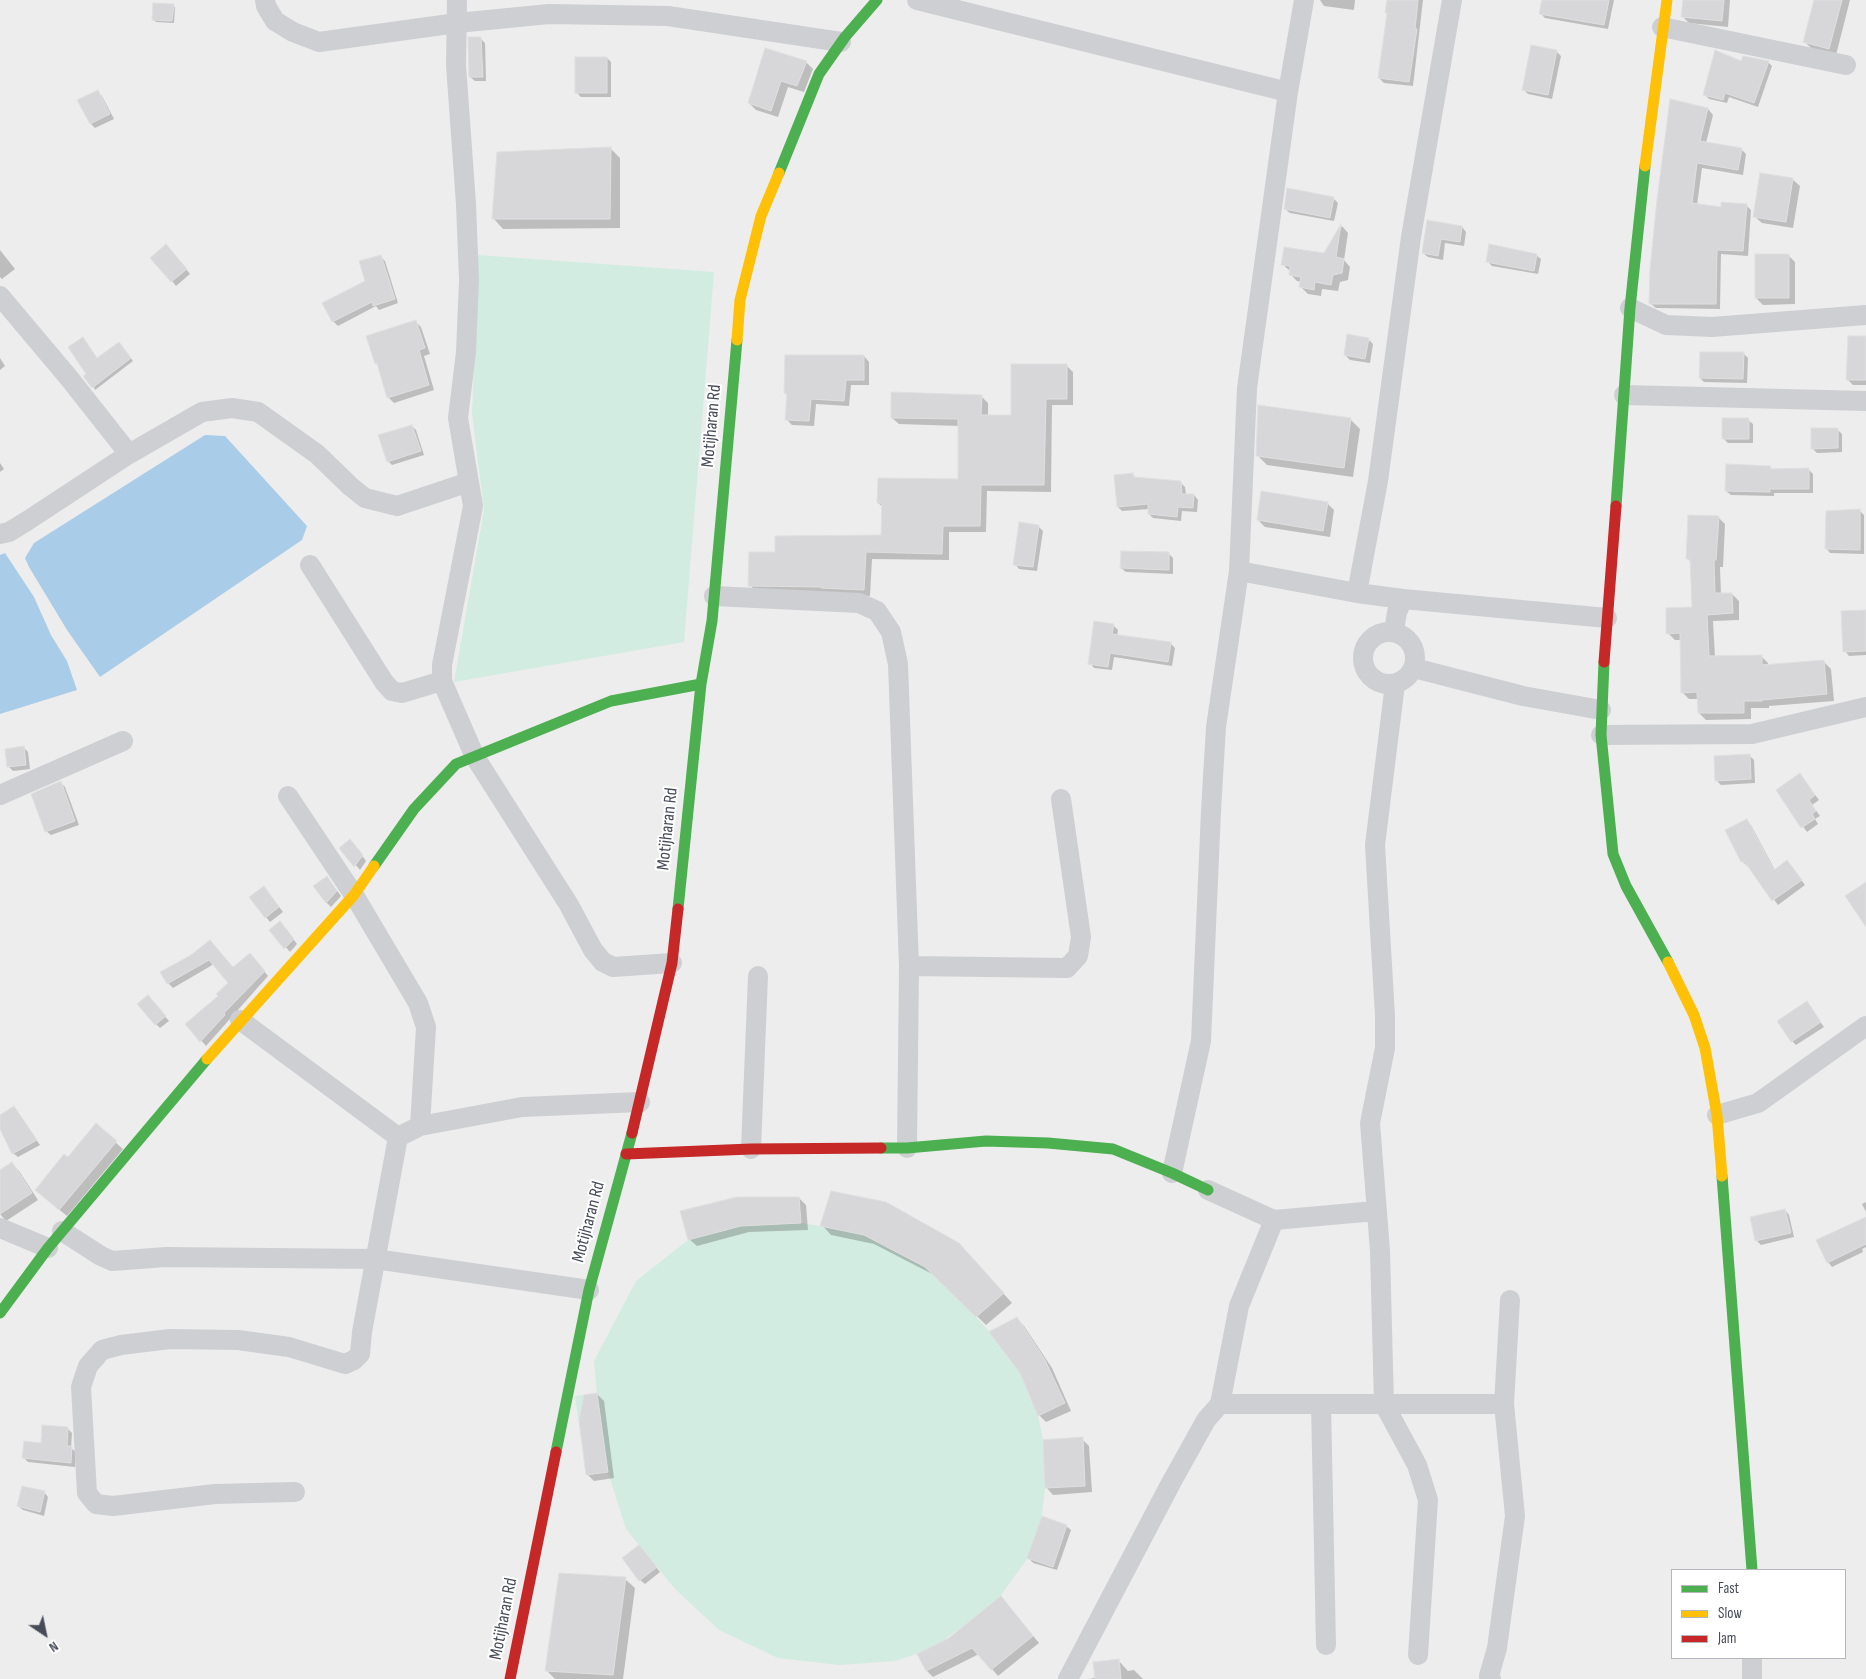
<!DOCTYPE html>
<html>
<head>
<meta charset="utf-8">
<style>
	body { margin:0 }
	#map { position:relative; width:1866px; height:1679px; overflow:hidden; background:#eeeded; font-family:"Sofia Sans Condensed",sans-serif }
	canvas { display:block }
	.legend { position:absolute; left:1671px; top:1569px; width:175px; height:90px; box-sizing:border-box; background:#fff; border:1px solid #b5b7bc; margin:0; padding:6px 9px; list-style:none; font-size:15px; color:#464b58 }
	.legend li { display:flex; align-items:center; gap:10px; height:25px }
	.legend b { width:25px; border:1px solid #b5b7bc }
	.north { position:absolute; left:20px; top:1609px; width:50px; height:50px; -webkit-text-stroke:4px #fff; paint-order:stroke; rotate:146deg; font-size:14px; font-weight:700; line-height:20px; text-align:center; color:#464b58 }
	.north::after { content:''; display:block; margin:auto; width:18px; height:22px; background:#464b58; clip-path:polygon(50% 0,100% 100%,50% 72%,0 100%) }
</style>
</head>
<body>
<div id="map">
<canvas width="1866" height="1679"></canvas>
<ul class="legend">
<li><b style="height:6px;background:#4caf50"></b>Fast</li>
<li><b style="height:6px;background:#ffc107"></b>Slow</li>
<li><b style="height:6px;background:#c62828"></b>Jam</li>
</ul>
<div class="north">N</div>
</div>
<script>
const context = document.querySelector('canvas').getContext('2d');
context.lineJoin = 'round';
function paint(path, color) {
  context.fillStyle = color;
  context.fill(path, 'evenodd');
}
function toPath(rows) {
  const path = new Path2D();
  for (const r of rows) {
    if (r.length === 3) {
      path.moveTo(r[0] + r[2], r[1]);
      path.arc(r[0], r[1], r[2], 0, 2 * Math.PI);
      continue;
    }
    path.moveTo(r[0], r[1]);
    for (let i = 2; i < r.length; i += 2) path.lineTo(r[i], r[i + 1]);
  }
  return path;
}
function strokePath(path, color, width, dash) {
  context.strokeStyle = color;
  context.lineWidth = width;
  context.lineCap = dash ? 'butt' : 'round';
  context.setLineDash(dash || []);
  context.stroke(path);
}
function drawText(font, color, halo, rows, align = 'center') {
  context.font = font + ' "Sofia Sans Condensed",sans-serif';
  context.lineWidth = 4;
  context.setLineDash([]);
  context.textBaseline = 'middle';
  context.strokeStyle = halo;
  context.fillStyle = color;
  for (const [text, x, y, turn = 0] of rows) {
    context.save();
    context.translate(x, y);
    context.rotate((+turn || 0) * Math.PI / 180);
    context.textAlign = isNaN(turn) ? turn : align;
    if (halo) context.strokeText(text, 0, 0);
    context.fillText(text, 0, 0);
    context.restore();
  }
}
const green = toPath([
	[478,255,714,272,684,642,454,682,484,510,472,414],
	[831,1191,886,1202,959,1243,1004,1293,976,1317,989,1331,1017,1317,1045,1360,1065,1403,1038,1416,1043,1439,1083,1437,1085,1486,1045,1488,1042,1516,1067,1525,1053,1567,1027,1559,1001,1595,1033,1636,991,1670,958,1630,945,1639,954,1657,926,1671,917,1654,895,1661,839,1665,778,1658,719,1630,675,1589,657,1567,639,1581,622,1558,639,1545,626,1529,608,1472,586,1475,575,1396,597,1393,594,1361,636,1281,688,1240,680,1211,737,1197,799,1197,801,1223,820,1226]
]);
const water = toPath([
	[205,435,225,436,307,526,302,540,100,677,67,630,29,567,25,558,34,543],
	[5,553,34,597,51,635,67,661,77,690,0,714,0,555]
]);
const shadow = toPath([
	[1320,0,1355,0,1354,10,1324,6],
	[1388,0,1423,0,1413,86,1384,83,1379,78,1388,14],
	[1544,0,1614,0,1608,29,1545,18,1541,14],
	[1684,0,1730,0,1728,27,1689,23,1682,16],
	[1815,0,1850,0,1836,55,1812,49,1805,42],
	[173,6,175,7,174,23,156,22,154,20],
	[480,38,485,43,486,81,475,81,470,77],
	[1556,51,1561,56,1552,99,1528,94,1524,90],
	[607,58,611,62,611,97,581,97,576,92],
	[806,62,813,69,804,92,788,87,778,117,756,110,749,103],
	[1768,62,1772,66,1758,107,1729,97,1727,103,1709,99,1705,95,1742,63],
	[97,92,102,96,114,119,95,128,91,124],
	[1708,109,1713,115,1706,143,1741,149,1746,154,1743,175,1702,168,1697,205,1722,208,1746,205,1751,210,1748,256,1721,254,1720,309,1656,308,1650,303],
	[610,148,620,158,620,228,503,229,494,219],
	[1792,179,1800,186,1793,228,1762,223,1754,216],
	[1333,198,1338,203,1334,221,1290,213,1285,209],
	[1428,222,1462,227,1466,232,1464,246,1445,243,1443,260,1428,257,1423,253],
	[1342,226,1348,233,1344,260,1350,267,1348,280,1340,282,1338,291,1322,289,1321,296,1308,294,1301,287,1301,282,1297,281,1290,274,1290,271,1282,264,1324,254],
	[0,250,15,269,2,279,0,277],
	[171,250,190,274,176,286,172,281],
	[1536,255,1541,259,1538,274,1492,266,1487,261],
	[1788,255,1795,262,1795,304,1763,305,1756,298],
	[380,256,385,261,398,303,379,310,376,306,338,326,333,321,367,281],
	[415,321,421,327,430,354,424,356,434,390,394,403,388,397,379,366,376,363],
	[1866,338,1866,385,1853,385,1847,379],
	[1368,339,1373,344,1370,363,1350,360,1345,355],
	[122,346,133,361,95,390,88,374,97,359],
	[1744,354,1748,358,1747,383,1704,382,1700,378],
	[864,356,869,362,869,385,851,385,849,406,816,404,814,426,792,425,786,419,788,396,785,393],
	[0,358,5,366,0,370],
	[1066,365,1073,372,1073,405,1052,405,1051,492,987,491,986,532,949,532,949,560,872,559,870,596,756,592,750,585,777,553,883,537,883,507,878,503,959,480,959,426,899,424,892,418,981,396,988,403,988,416,1012,417],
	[1350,419,1360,429,1353,477,1267,465,1257,455],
	[1748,420,1753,424,1753,443,1728,443,1724,439],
	[412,426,416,430,424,455,392,465,388,461],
	[1837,429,1842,434,1842,452,1817,453,1812,448],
	[0,463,4,469,0,472],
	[1770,467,1773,470,1809,470,1813,474,1813,493,1774,493,1774,496,1731,495,1726,491],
	[1133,475,1136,478,1180,482,1185,487,1186,495,1194,495,1198,500,1197,512,1182,511,1181,521,1153,518,1149,514,1149,509,1122,511,1118,507],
	[1327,503,1334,510,1330,537,1265,527,1258,520],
	[1859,510,1864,515,1864,554,1830,553,1826,548],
	[1718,517,1725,524,1723,567,1720,567,1721,594,1732,594,1739,601,1739,620,1713,621,1715,657,1761,656,1768,663,1768,666,1824,662,1831,669,1834,701,1769,706,1769,708,1751,708,1751,719,1706,720,1699,713,1699,699,1689,699,1682,692,1682,640,1675,640,1668,633,1693,609,1692,563,1687,558],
	[1038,526,1043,531,1037,571,1019,569,1015,564],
	[1169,554,1173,558,1173,574,1126,572,1121,568],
	[1866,611,1866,655,1849,656,1845,651],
	[1113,625,1118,630,1117,636,1170,643,1175,648,1172,666,1114,657,1112,670,1094,668,1090,663],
	[23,747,28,752,30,769,13,771,8,766],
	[1750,756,1754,760,1755,783,1721,785,1716,780],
	[1800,775,1819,800,1812,805,1820,816,1815,819,1818,824,1807,832,1777,790],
	[61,783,65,787,79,825,51,835,46,831],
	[1746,820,1751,825,1775,870,1787,861,1805,885,1778,905,1748,865,1747,866,1742,861],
	[354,845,366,861,360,870,341,848],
	[327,877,341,896,331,907,326,902],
	[268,892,283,912,270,922,266,917],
	[284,927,297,944,290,952,271,930],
	[210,941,233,969,254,959,268,976,206,1046,187,1024,219,996,230,983,214,964,173,988,168,983,192,956],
	[152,1001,169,1021,160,1028,156,1024],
	[1807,1003,1824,1027,1796,1045,1792,1041],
	[14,1108,40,1145,18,1157,13,1153,0,1127,0,1116],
	[96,1125,123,1149,67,1216,43,1196,68,1159],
	[12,1164,19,1171,38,1200,6,1221,0,1214,0,1172],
	[799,1198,806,1205,808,1230,749,1232,697,1246,689,1239],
	[1866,1202,1866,1212,1862,1204],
	[1785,1210,1789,1215,1794,1237,1761,1245,1756,1240],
	[1866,1218,1866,1247,1862,1249,1863,1252,1832,1267,1828,1262],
	[822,1225,968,1254,1012,1303,986,1325,936,1276,874,1244,831,1235],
	[1017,1319,1024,1326,1052,1368,1071,1411,1046,1422,1039,1415],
	[597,1394,604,1401,614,1478,594,1481,587,1474],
	[67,1428,72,1433,71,1448,76,1452,75,1467,28,1462,23,1457],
	[1082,1439,1089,1446,1092,1492,1053,1495,1046,1487],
	[44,1492,48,1497,44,1516,23,1510,18,1506],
	[1066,1526,1071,1530,1057,1570,1033,1563,1029,1558],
	[643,1551,660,1572,645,1584,640,1580],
	[625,1579,635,1588,623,1679,555,1679,547,1671],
	[1001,1597,1039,1643,998,1676,979,1654,933,1677,927,1671,919,1655,949,1639],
	[1118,1660,1128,1671,1134,1670,1143,1679,1090,1679,1096,1677]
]);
const building = toPath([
	[1387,0,1418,0,1415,29,1417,29,1409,82,1378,78,1387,13,1385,13,1387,0],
	[1542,0,1609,0,1604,25,1539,14,1542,0],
	[1683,0,1724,0,1722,21,1681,17,1683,0],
	[1814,0,1842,0,1829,49,1803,42,1814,0],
	[153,3,174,4,172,21,152,20,153,3],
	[468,37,481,37,483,77,469,77,468,37],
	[1531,45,1557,50,1548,95,1522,90,1531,45],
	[765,48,807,61,797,86,781,81,771,111,748,103,765,48],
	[1715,50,1741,61,1743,56,1769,61,1754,103,1725,93,1723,100,1703,95,1715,50],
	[575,57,607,57,607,93,575,93,575,57],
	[98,90,110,114,90,124,77,100,98,90],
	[1670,99,1708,108,1700,141,1742,148,1738,170,1697,163,1692,203,1721,207,1721,202,1747,204,1743,251,1717,250,1716,304,1649,304,1650,269,1657,200,1670,99],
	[611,147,610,219,492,219,497,152,611,147],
	[1760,173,1793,178,1786,222,1753,217,1760,173],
	[1287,188,1334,197,1330,218,1284,209,1287,188],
	[1427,220,1462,226,1460,242,1441,239,1438,256,1422,253,1427,220],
	[1341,224,1336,257,1344,259,1342,273,1333,275,1331,285,1315,282,1314,290,1299,287,1301,277,1289,275,1290,266,1281,265,1284,247,1324,253,1341,224],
	[166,244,187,269,171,282,150,258,166,244],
	[1489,244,1537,254,1534,271,1486,262,1489,244],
	[1755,254,1789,254,1789,298,1755,298,1755,254],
	[381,255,395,299,373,306,372,302,332,322,322,303,365,281,359,261,381,255],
	[416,320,425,348,419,350,429,385,387,398,377,363,375,364,366,336,416,320],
	[1347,334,1369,338,1365,359,1344,355,1347,334],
	[1848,336,1866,336,1866,380,1846,380,1848,336],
	[83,337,97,358,119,342,131,358,92,388,83,376,86,374,68,347,83,337],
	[1700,352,1744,352,1743,379,1699,378,1700,352],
	[785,355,864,355,864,380,846,380,844,401,811,399,809,421,785,420,787,394,784,393,785,355],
	[1011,364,1067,364,1067,399,1046,399,1044,485,981,485,980,526,943,526,942,554,866,552,864,590,821,588,821,587,748,586,749,552,775,552,775,536,881,535,882,503,877,503,878,478,958,479,958,419,891,418,891,392,982,395,981,415,1011,415,1011,364],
	[1258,405,1351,418,1344,468,1256,456,1258,405],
	[1722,418,1749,418,1749,439,1722,439,1722,418],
	[412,425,421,451,387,462,378,435,412,425],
	[1811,428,1838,428,1838,448,1811,449,1811,428],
	[1726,464,1771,466,1770,469,1809,468,1809,489,1770,489,1770,492,1725,491,1726,464],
	[1133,473,1133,477,1181,481,1182,494,1194,494,1193,508,1178,507,1177,517,1148,514,1148,504,1117,507,1114,475,1133,473],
	[1261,491,1328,502,1323,531,1257,520,1261,491],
	[1860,509,1860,550,1825,549,1826,511,1860,509],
	[1688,515,1719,516,1716,560,1714,560,1715,593,1732,593,1733,613,1707,615,1709,656,1762,655,1762,665,1824,660,1827,694,1762,700,1762,701,1744,701,1744,713,1698,713,1697,692,1681,693,1680,633,1666,634,1666,608,1692,607,1690,559,1686,559,1688,515],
	[1019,522,1039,525,1033,567,1013,565,1019,522],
	[1121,551,1169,552,1169,570,1120,568,1121,551],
	[1866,610,1866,651,1843,652,1841,611,1866,610],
	[1094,621,1114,624,1112,634,1171,642,1168,662,1110,653,1108,667,1088,664,1094,621],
	[24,746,26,765,7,767,5,749,24,746],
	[1750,754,1751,779,1715,781,1714,756,1750,754],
	[1800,773,1815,795,1809,800,1816,811,1812,814,1815,819,1801,828,1776,790,1800,773],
	[61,781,75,821,45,832,31,794,61,781],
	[1747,819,1774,870,1787,860,1802,880,1772,901,1744,861,1741,862,1725,830,1747,819],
	[350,839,363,855,354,867,339,848,350,839],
	[327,876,337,891,326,903,313,886,327,876],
	[1866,882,1866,927,1845,896,1866,882],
	[264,886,279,907,265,918,249,897,264,886],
	[280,921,294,939,284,949,269,930,280,921],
	[210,940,233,967,250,953,265,971,224,1013,225,1015,200,1042,185,1024,218,996,216,994,228,983,209,960,167,984,160,972,191,955,210,940],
	[148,995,166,1016,155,1025,137,1004,148,995],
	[1807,1001,1821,1022,1791,1042,1777,1021,1807,1001],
	[14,1106,37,1140,12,1154,0,1129,0,1115,14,1106],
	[96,1123,117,1141,59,1210,35,1190,64,1154,68,1157,96,1123],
	[12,1162,32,1193,0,1214,0,1170,12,1162],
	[831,1191,886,1202,959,1243,1004,1293,976,1317,925,1267,864,1235,820,1226,831,1191],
	[737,1197,799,1197,801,1223,741,1226,688,1240,680,1211,737,1197],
	[1785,1209,1791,1233,1755,1241,1750,1217,1785,1209],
	[1866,1217,1866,1244,1827,1263,1816,1240,1866,1217],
	[1017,1317,1045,1360,1065,1403,1038,1416,1020,1373,989,1332,1017,1317],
	[597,1393,608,1472,586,1475,579,1420,584,1395,597,1393],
	[42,1425,68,1427,67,1446,72,1446,71,1463,22,1458,24,1441,41,1443,42,1425],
	[1083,1437,1085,1486,1045,1488,1043,1440,1083,1437],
	[22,1486,45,1491,40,1512,17,1506,22,1486],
	[1042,1516,1067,1525,1053,1567,1027,1558,1042,1516],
	[639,1545,657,1567,639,1581,622,1558,639,1545],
	[559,1573,626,1577,613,1675,545,1671,559,1573],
	[1001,1596,1033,1636,991,1670,972,1648,926,1671,917,1654,949,1638,1001,1596],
	[1119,1659,1121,1679,1095,1679,1093,1662,1119,1659]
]);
const street = toPath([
	[265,0,266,6,275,21,293,32,319,42,457,23,549,14,668,16,841,42],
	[457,0,456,65,466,204,469,280,466,352,458,418,473,506,442,665,442,681,475,757,569,905,593,950,603,962,613,967,672,963],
	[917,0,1288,92],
	[1662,27,1846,65],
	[0,296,69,378,129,454],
	[1630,308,1666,325,1712,327,1866,315],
	[1624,395,1866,401],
	[0,534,9,532,27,521,129,454,202,412,232,408,258,412,317,454,350,486,365,498,397,506,469,482],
	[310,565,384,682,392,691,402,693,442,681],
	[1239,571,1357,593,1403,599],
	[1357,593,1378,481,1411,237,1452,0],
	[714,596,859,603,877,611,891,632,898,664,909,966,907,1148],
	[1394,631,1397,612,1403,599,1607,618],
	[1389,658,26],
	[1414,668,1523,696,1601,710],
	[1395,684,1375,845,1385,1016,1385,1048,1370,1123,1380,1251,1384,1404,1417,1465,1428,1500,1418,1655],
	[1601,735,1752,734,1866,707],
	[0,795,123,741],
	[288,796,354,895,418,1003,426,1027,420,1126],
	[909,966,1067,968,1078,956,1081,937,1061,799],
	[240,1020,398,1137,420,1126,522,1107,640,1102],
	[1717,1115,1758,1103,1866,1026],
	[751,1149,758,976],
	[1172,1173,1201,1041,1211,811,1216,727,1239,571,1247,388,1288,92,1304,0],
	[1208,1190,1274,1220,1376,1211],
	[0,1228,48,1248],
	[62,1231,101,1256,112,1261,166,1257,375,1259,589,1290],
	[1220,1404,1504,1404],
	[1321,1404,1326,1645],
	[295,1492,215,1494,113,1506,96,1504,87,1493,81,1387,88,1366,102,1350,121,1345,170,1339,238,1340,289,1347,345,1364,354,1360,360,1354,362,1332,398,1137],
	[1752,1658,1752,1679],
	[1068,1679,1171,1483,1206,1420,1220,1404,1239,1306,1274,1220],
	[1491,1679,1489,1676,1497,1648,1515,1516,1504,1404,1510,1300]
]);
const fast = toPath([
	[779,173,819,74,845,37,877,0],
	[1616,506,1630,308,1645,166],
	[1604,662,1601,735,1613,854,1626,886,1668,962],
	[374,866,414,809,456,764,611,701,701,684],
	[678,909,701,684,712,621,737,340],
	[881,1148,907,1148,986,1141,1048,1143,1113,1149,1172,1173,1208,1190],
	[1722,1176,1752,1570],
	[0,1313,48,1248,207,1059],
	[556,1452,589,1290,632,1133]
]);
const slow = toPath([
	[1645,166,1667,0],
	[737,340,740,300,761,216,779,173],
	[1668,962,1694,1015,1705,1048,1717,1115,1722,1176],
	[207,1059,354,895,374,866]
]);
const jam = toPath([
	[1604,662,1616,506],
	[632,1133,672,963,678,909],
	[626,1154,751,1149,881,1148],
	[510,1679,556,1452]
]);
const streetNames = [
	["Motijharan Rd",712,426,-85],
	["Motijharan Rd",668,829,-84],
	["Motijharan Rd",589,1222,-75],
	["Motijharan Rd",504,1619,-79]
];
paint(green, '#d2ece1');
paint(water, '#a9cde8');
paint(shadow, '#0003');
paint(building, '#d7d6d9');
strokePath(building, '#dfdfe0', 1);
strokePath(street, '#cecfd3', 20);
strokePath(fast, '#4caf50', 11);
strokePath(slow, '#ffc107', 11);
strokePath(jam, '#c62828', 11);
drawText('18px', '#464b58', '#fff', streetNames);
</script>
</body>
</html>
